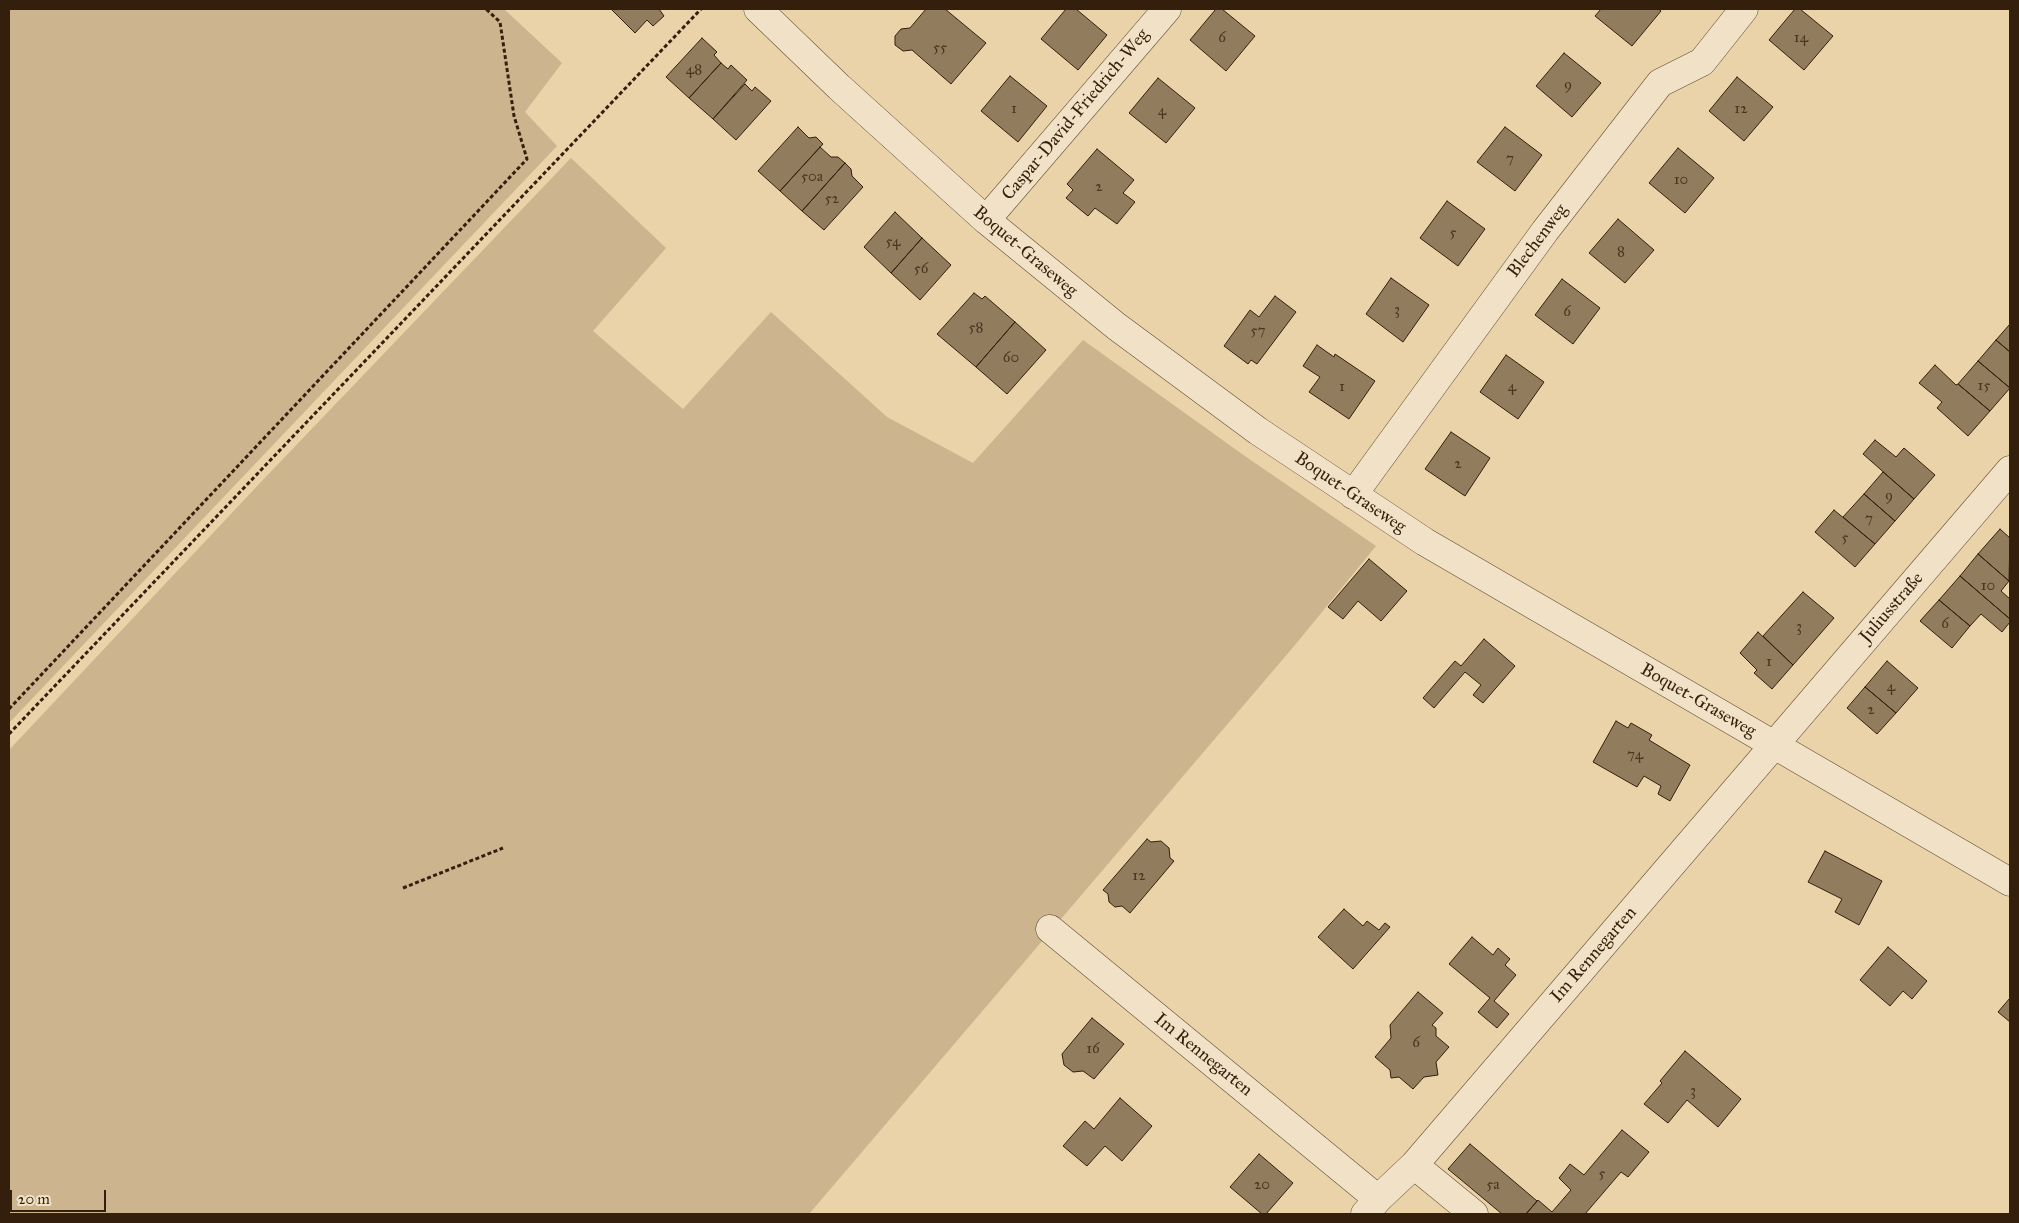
<!DOCTYPE html>
<html>
<head>
<meta charset="utf-8">
<style>
	body { margin:0 }
	#map { position:relative; width:2019px; height:1223px; overflow:hidden; background:#ead2a9; font-family:"IM FELL Great Primer",serif }
	canvas { display:block }
	.frame { position:absolute; inset:0; border:10px solid #331f0c; pointer-events:none }
	.scale { position:absolute; left:10px; top:1190px; width:96px; height:22px; box-sizing:border-box; border:2px solid #331f0c; border-top:0; padding-left:6px; font-size:15px; line-height:18px; white-space:nowrap; color:#331f0c; -webkit-text-stroke:4px #f1e2c7; paint-order:stroke }
</style>
</head>
<body>
<div id="map">
<canvas width="2019" height="1223"></canvas>
<div class="frame"></div>
<div class="scale">20 m</div>
</div>
<script>
const context = document.querySelector('canvas').getContext('2d');
context.lineJoin = 'round';
function paint(path, color) {
  context.fillStyle = color;
  context.fill(path, 'evenodd');
}
function toPath(rows) {
  const path = new Path2D();
  for (const r of rows) {
    path.moveTo(r[0], r[1]);
    for (let i = 2; i < r.length; i += 2) path.lineTo(r[i], r[i + 1]);
  }
  return path;
}
function strokePath(path, color, width, dash) {
  context.strokeStyle = color;
  context.lineWidth = width;
  context.lineCap = dash ? 'butt' : 'round';
  context.setLineDash(dash || []);
  context.stroke(path);
}
function drawText(font, color, halo, rows, align = 'center') {
  context.font = font + ' "IM FELL Great Primer",serif';
  context.lineWidth = 5;
  context.setLineDash([]);
  context.textBaseline = 'middle';
  context.strokeStyle = halo;
  context.fillStyle = color;
  for (const [text, x, y, turn = 0] of rows) {
    context.save();
    context.translate(x, y);
    context.rotate((+turn || 0) * Math.PI / 180);
    context.textAlign = isNaN(turn) ? turn : align;
    if (halo) context.strokeText(text, 0, 0);
    context.fillText(text, 0, 0);
    context.restore();
  }
}
const green = toPath([
	[9,9,504,9,562,63,525,112,557,146,9,723],
	[571,158,666,248,593,331,683,409,771,312,887,417,973,463,1083,340,1242,454,1376,546,1295,645,809,1214,9,1214,9,750,260,483]
]);
const building = toPath([
	[611,9,659,9,664,16,653,26,647,20,635,33,611,9],
	[926,9,945,9,986,43,951,84,912,50,903,51,895,45,895,36,901,29,910,28,926,9],
	[1066,9,1076,9,1107,35,1078,70,1041,39,1066,9],
	[1216,9,1222,9,1255,36,1226,71,1190,40,1216,9],
	[1601,9,1658,9,1661,11,1632,46,1595,16,1601,9],
	[1795,9,1800,9,1833,36,1804,70,1769,40,1795,9],
	[702,38,717,52,714,55,721,63,689,98,666,77,702,38],
	[1564,53,1601,83,1572,117,1536,86,1564,53],
	[721,63,728,69,731,65,747,80,713,119,689,98,721,63],
	[1010,76,1047,106,1018,142,981,111,1010,76],
	[1737,77,1773,107,1744,141,1709,111,1737,77],
	[1158,78,1195,108,1166,143,1129,113,1158,78],
	[745,84,752,91,755,87,771,101,736,140,713,119,745,84],
	[798,127,809,138,816,137,823,144,780,191,758,171,798,127],
	[1505,127,1542,155,1515,191,1477,162,1505,127],
	[820,147,831,157,838,157,845,163,802,211,780,191,820,147],
	[1678,148,1714,178,1685,213,1649,183,1678,148],
	[1097,149,1134,180,1123,193,1135,202,1117,224,1095,208,1088,216,1066,198,1073,190,1067,184,1097,149],
	[845,163,851,169,852,176,863,187,824,230,802,211,845,163],
	[1447,201,1485,229,1458,266,1420,238,1447,201],
	[895,212,922,238,891,273,864,247,895,212],
	[1618,219,1654,250,1625,283,1589,253,1618,219],
	[922,238,951,265,920,300,891,273,922,238],
	[1391,278,1429,305,1403,342,1366,314,1391,278],
	[1562,279,1600,308,1573,344,1535,315,1562,279],
	[974,293,982,299,985,296,1015,322,976,367,937,334,974,293],
	[1275,296,1296,312,1257,364,1251,360,1248,364,1224,346,1250,310,1259,317,1275,296],
	[1015,322,1046,350,1007,394,976,367,1015,322],
	[2010,324,2010,352,1996,340,2010,324],
	[1996,340,2010,352,2010,388,1978,361,1996,340],
	[1317,345,1334,357,1335,354,1375,381,1349,419,1309,392,1320,377,1303,366,1317,345],
	[1506,355,1544,382,1518,419,1480,392,1506,355],
	[1978,361,2010,388,1990,411,1958,384,1978,361],
	[1935,365,1956,385,1958,384,1990,411,1968,436,1937,408,1942,402,1919,383,1935,365],
	[1451,432,1490,458,1465,496,1425,469,1451,432],
	[1875,440,1896,457,1904,448,1935,475,1914,499,1863,454,1875,440],
	[1883,472,1914,499,1895,521,1864,494,1883,472],
	[1864,494,1895,521,1875,544,1843,517,1864,494],
	[1834,510,1875,544,1855,567,1815,532,1834,510],
	[2000,529,2010,538,2009,581,1978,554,2000,529],
	[1978,554,2009,581,2001,591,2010,599,2010,619,1960,576,1978,554],
	[1369,559,1407,591,1381,621,1358,601,1343,619,1328,607,1369,559],
	[1960,576,2010,619,2010,622,2002,632,1981,614,1970,626,1939,600,1960,576],
	[1803,592,1834,618,1793,665,1763,636,1803,592],
	[1939,600,1970,626,1952,648,1920,621,1939,600],
	[1758,632,1793,665,1772,689,1754,673,1757,670,1740,653,1758,632],
	[1484,639,1515,666,1483,703,1473,695,1481,685,1465,672,1434,708,1423,698,1455,661,1461,666,1484,639],
	[1887,661,1918,688,1896,713,1865,687,1887,661],
	[1865,687,1896,713,1877,734,1847,708,1865,687],
	[1616,721,1628,728,1631,723,1652,735,1649,740,1690,765,1670,801,1658,794,1661,786,1644,776,1637,787,1593,762,1616,721],
	[1147,839,1151,842,1161,841,1169,848,1170,858,1174,861,1130,913,1122,906,1115,907,1109,902,1108,894,1103,890,1147,839],
	[1825,851,1882,881,1859,925,1835,912,1842,899,1808,882,1825,851],
	[1344,909,1363,926,1367,921,1379,930,1385,923,1390,927,1353,969,1318,937,1344,909],
	[1472,937,1493,955,1498,948,1510,959,1505,965,1516,975,1494,1001,1509,1014,1497,1028,1478,1012,1490,998,1449,964,1472,937],
	[1888,947,1927,981,1912,999,1903,991,1890,1006,1860,980,1888,947],
	[1418,992,1443,1013,1432,1025,1436,1028,1436,1036,1449,1047,1436,1062,1438,1075,1424,1077,1413,1089,1399,1077,1391,1078,1390,1070,1375,1057,1391,1038,1390,1025,1418,992],
	[2010,998,2010,1022,1998,1012,2010,998],
	[1092,1018,1124,1044,1094,1079,1083,1071,1073,1072,1064,1065,1062,1054,1092,1018],
	[1685,1051,1741,1099,1718,1127,1687,1100,1668,1123,1644,1104,1662,1083,1660,1081,1685,1051],
	[1120,1098,1152,1126,1122,1161,1105,1146,1087,1166,1063,1146,1085,1121,1094,1129,1120,1098],
	[1622,1130,1649,1152,1628,1177,1621,1172,1585,1214,1526,1214,1538,1200,1552,1212,1571,1190,1559,1178,1570,1164,1584,1175,1622,1130],
	[1470,1144,1537,1201,1526,1214,1502,1214,1448,1169,1470,1144],
	[1259,1154,1293,1183,1266,1214,1262,1214,1230,1187,1259,1154]
]);
const path = toPath([
	[9,709,527,159,514,116,500,22,486,9],
	[9,734,701,9],
	[403,888,503,848]
]);
const street = toPath([
	[758,9,839,87,986,220,1116,326,1258,431,1425,542,2010,882],
	[986,220,1167,9],
	[1353,495,1545,231,1660,83,1702,62,1744,9],
	[1050,929,1378,1199],
	[1414,1165,1474,1214],
	[1365,1214,1378,1199,1414,1165,2010,470]
]);
const numberNames = [
	["6",1222,38],
	["14",1801,38],
	["55",940,48],
	["48",694,70],
	["9",1568,85],
	["1",1014,109],
	["12",1741,109],
	["4",1162,111],
	["7",1510,159],
	["50a",812,177],
	["10",1681,180],
	["2",1099,187],
	["52",832,199],
	["5",1453,233],
	["54",893,242],
	["8",1621,252],
	["56",921,269],
	["3",1397,310],
	["6",1567,312],
	["58",976,328],
	["57",1258,331],
	["60",1011,358],
	["15",1984,386],
	["1",1342,387],
	["4",1512,387],
	["2",1458,464],
	["9",1889,496],
	["7",1869,519],
	["5",1845,538],
	["10",1988,586],
	["6",1945,624],
	["3",1799,627],
	["1",1769,662],
	["4",1891,687],
	["2",1871,710],
	["74",1635,755],
	["12",1139,876],
	["6",1416,1043],
	["16",1093,1049],
	["3",1693,1091],
	["5",1602,1174],
	["20",1262,1185],
	["5a",1493,1185]
];
const streetNames = [
	["Caspar-David-Friedrich-Weg",1076,115,-50],
	["Blechenweg",1538,241,-53],
	["Boquet-Graseweg",1025,252,40],
	["Boquet-Graseweg",1350,493,34],
	["Juliusstraße",1892,608,-49],
	["Boquet-Graseweg",1698,701,30],
	["Im Rennegarten",1594,955,-49],
	["Im Rennegarten",1203,1055,39]
];
paint(green, '#cbb48e');
paint(building, '#927c5e');
strokePath(building, '#331f0c', 1);
strokePath(street, '#614c33', 29);
strokePath(path, '#331f0c', 3, [4, 2.5]);
strokePath(street, '#f1e2c7', 28);
drawText('15px', '#4b3620', null, numberNames);
drawText('18px', '#331f0c', '#f1e2c7', streetNames);
</script>
</body>
</html>
